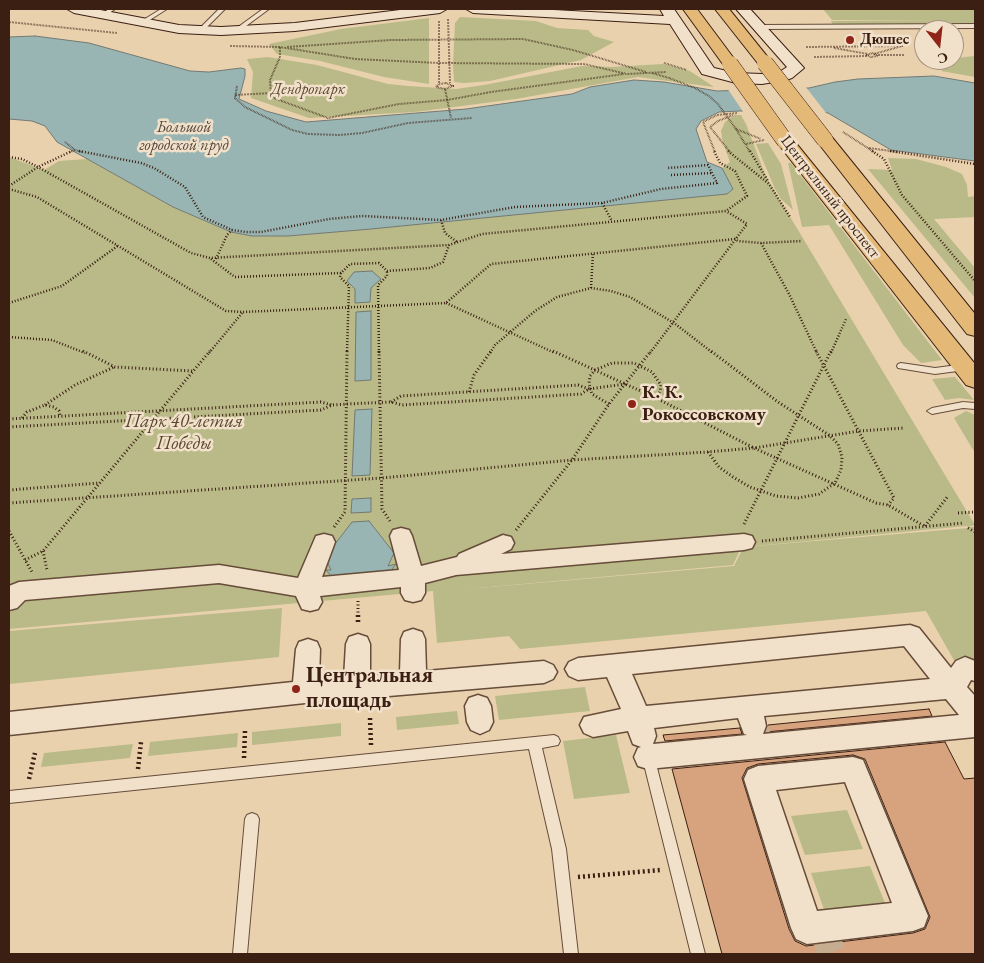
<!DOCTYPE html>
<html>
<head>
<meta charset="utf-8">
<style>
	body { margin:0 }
	#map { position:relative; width:984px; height:963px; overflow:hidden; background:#e9d1ae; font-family:"EB Garamond",serif }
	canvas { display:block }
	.frame { position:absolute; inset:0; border:10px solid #3b1f12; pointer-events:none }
	.north { position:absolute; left:914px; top:20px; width:50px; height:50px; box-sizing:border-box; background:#f1e1ca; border:1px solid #a89380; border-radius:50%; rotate:164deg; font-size:14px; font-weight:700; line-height:20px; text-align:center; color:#3b1f12 }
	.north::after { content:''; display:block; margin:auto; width:18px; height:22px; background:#8f2418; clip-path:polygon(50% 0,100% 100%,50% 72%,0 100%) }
</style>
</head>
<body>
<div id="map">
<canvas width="984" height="963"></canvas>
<div class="frame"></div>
<div class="north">С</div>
</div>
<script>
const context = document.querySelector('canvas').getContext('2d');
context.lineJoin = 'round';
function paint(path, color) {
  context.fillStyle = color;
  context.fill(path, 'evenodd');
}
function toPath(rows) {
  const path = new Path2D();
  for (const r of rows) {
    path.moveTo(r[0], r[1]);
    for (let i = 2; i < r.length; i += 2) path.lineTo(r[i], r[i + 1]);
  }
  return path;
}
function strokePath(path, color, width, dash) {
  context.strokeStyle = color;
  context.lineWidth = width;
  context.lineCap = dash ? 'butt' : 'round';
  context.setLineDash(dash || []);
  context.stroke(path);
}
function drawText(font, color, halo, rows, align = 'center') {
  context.font = font + ' "EB Garamond",serif';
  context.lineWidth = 5;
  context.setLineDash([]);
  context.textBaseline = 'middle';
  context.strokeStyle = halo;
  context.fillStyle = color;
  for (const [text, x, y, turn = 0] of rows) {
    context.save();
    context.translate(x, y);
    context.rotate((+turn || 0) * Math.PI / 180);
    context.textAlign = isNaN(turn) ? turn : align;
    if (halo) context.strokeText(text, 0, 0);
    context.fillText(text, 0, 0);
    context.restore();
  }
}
const green = toPath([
	[823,9,975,9,975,23,833,25,831,21,939,20,832,20],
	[460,17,536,21,557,28,588,30,594,36,614,42,581,60,490,81,464,83,454,82,453,65,455,23],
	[429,18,429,84,384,77,320,61,277,54,269,44,341,29],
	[975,56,975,77,941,71,956,58],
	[268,57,317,65,388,84,408,86,456,89,484,85,582,66,612,67,663,64,690,71,714,87,638,77,516,99,415,112,309,118,251,98,253,72,247,59],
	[734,115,741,115,746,124,765,174,777,195,975,525,968,527,975,527,975,667,955,662,926,611,520,649,509,636,437,643,433,591,9,629,9,157,44,170,59,161,87,159,173,207,231,232,252,236,288,236,727,194,733,188,722,168,730,162,723,143,721,131,725,122],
	[967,526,968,528,744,547],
	[741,548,743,548,734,566,456,590,733,565],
	[768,143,781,164,793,210,781,199,775,189,756,144],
	[888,158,916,159,946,167,962,174,967,185,968,197,975,196,975,217,934,219,975,268,975,298,868,169,892,170],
	[788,163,791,163,942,360,921,363,903,345,829,225,802,227],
	[955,377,974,400,959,398,945,400,932,379],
	[966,411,975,415,975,453,954,418],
	[282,608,279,657,9,684,9,631],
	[585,687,590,711,499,720,495,696],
	[457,711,459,724,397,730,396,717],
	[341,723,341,736,252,745,252,732],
	[238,733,237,747,148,756,150,742],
	[616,735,630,793,574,799,563,741],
	[133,744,130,758,41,767,44,753],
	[847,810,863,849,805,855,791,816],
	[870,866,887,908,826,915,811,873]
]);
const water = toPath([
	[35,36,89,43,190,71,209,72,241,68,245,69,245,76,239,99,266,111,306,122,466,109,572,94,590,87,634,80,664,82,717,91,809,88,835,82,858,79,934,76,975,83,975,161,891,150,828,113,803,108,719,112,701,121,696,129,707,162,722,168,733,189,727,194,371,229,288,236,252,236,231,232,173,207,57,142,45,126,32,121,9,119,9,37,35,36],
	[372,271,381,279,371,288,370,302,355,303,355,289,347,281,354,272,372,271],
	[371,311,371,380,355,381,356,312,371,311],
	[372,409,370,475,352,476,355,410,372,409],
	[371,498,371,512,351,513,352,499,371,498],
	[369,521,394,553,388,566,396,564,390,572,333,578,326,570,331,570,325,557,352,522,369,521]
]);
const pier = toPath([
	[805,86,830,118,803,110,744,113,727,88]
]);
const building = toPath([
	[929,709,932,716,766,732,768,725,929,709],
	[740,728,742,734,665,741,663,735,740,728],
	[945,742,964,779,975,778,975,954,722,954,672,769,945,742],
	[853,755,865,759,930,917,925,929,913,933,806,946,795,941,789,929,742,778,747,768,758,764,853,755]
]);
const streetTunnel = toPath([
	[755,730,771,777],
	[822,926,832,954]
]);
const pathFar3 = toPath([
	[448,19,450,83],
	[439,21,439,84],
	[9,22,117,33],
	[230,46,280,47,355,59,439,63,584,64,627,74,666,72],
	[280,47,280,57,270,80,271,97,328,118,399,104,447,100,491,92,624,74],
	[287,47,391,40,523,39,573,50,646,72],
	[806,47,902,46,874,54],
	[834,48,868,54],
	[872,53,877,55,878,56,871,57,867,55,872,53],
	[878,55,905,55],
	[814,57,867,56],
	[664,63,687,70],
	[652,73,669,78],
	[446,83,453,86,445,89,436,87,439,84,446,83],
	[237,86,235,98,245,107,292,130,308,134,339,135,362,133,408,123,472,118],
	[445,89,451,118],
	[235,95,271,93],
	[736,129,761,139],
	[736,129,750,152],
	[843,132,874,152],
	[65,142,75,150,82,152],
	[746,144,764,140],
	[869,148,898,152],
	[70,152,75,150],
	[715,152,703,122,717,115,737,113],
	[730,152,710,127,718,121,733,115]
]);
const pathFar2 = toPath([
	[79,151,141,163,154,168,185,187,203,217,232,230,246,232,261,232,329,219,362,216,441,220,515,207,602,203,661,189,717,183,708,165,667,168],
	[728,151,769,184,790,217],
	[750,151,768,181],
	[872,151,884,159,902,195,975,281],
	[890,151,975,164],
	[9,157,22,159,38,167,191,253,210,258,449,245,482,234,726,211,747,196,735,171,720,163,714,151],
	[671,175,712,173],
	[9,186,38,167,72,151],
	[9,189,37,197,226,311,243,312,446,303,491,264,735,239,738,241,761,243,802,241],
	[602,203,612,221],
	[441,220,445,233,457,242],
	[761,243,789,294,817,353],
	[211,259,235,277,341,273,350,264,379,263,387,271,430,268,443,262,449,245],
	[216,259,227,235,232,230],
	[341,273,340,277,349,286,347,353],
	[591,288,593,253],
	[9,303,62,286,119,245],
	[446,303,555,353],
	[9,337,52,340,85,353],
	[209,353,243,312],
	[379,353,378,285,387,276,387,271],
	[490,353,495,345,535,311,557,297,591,288,611,291,630,297,674,323,713,353],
	[650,353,747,224,726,211],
	[831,353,846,319]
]);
const pathFar1 = toPath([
	[83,351,115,367,193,371],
	[379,351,382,509,390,521],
	[553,351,656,398,754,448,876,503,888,505,924,526],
	[816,351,894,498,888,505],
	[469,392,474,375,491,351],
	[391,402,401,396,578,385,589,389],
	[609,404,592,394,589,383,590,376,595,370,612,363,634,363,652,372,661,385,660,392,656,398],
	[45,405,75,385,114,367],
	[22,418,27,412,45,405,54,407,59,411,60,416],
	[9,419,321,402,332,405],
	[9,427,321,410,332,405,347,404,391,402,402,405,581,394,589,389,625,384],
	[708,452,719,467,733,477,750,487,776,496,798,498,819,494,835,483,841,470,842,457,838,444,829,435,778,402,711,351],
	[9,490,99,483],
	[9,503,382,478,572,460,707,452,754,448,859,431,904,428],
	[958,513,975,512],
	[744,524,831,351],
	[925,526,948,496],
	[334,527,345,512,347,351],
	[968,528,975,532],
	[516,530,572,460,609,404,651,351],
	[9,531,32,572],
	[762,541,964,523],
	[43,551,47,570],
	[25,560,43,551,210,351],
	[358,601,358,616]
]);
const path = toPath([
	[358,615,358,625],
	[370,718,371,745],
	[244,758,245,731],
	[138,769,141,742],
	[29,779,35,753],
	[578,877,661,870]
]);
const lane = toPath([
	[109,9,115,9,105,16,101,16,101,14,109,9],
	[161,9,167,9,145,23,140,22,161,9],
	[219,9,225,9,202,32,198,32,198,30,219,9],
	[263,9,269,9,238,32,234,32,234,30,263,9],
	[975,24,975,28,759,29,756,27,759,25,975,24],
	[901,363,935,368,965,364,969,367,965,370,935,374,898,368,897,366,898,364,901,363],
	[963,402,975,403,975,409,963,408,932,414,927,411,932,408,963,402],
	[554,735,558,737,560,741,558,745,542,748,566,849,578,954,564,954,552,849,529,749,9,803,9,791,554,735],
	[648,750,653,752,654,756,705,954,691,954,642,756,643,752,648,750],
	[252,813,257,815,259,819,247,954,233,954,245,819,247,815,252,813]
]);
const street = toPath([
	[401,528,409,530,412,536,421,566,457,557,459,554,503,535,511,537,514,543,511,549,501,554,744,534,752,536,755,542,752,548,744,550,456,575,425,583,425,593,421,600,413,602,405,600,401,593,401,587,320,596,322,602,318,609,310,611,302,609,296,596,219,583,25,600,17,608,9,610,9,586,19,582,219,565,298,578,316,536,324,534,332,536,335,542,322,577,399,570,390,536,393,530,401,528],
	[910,625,919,628,951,668,956,661,965,657,975,661,975,681,971,680,967,687,975,696,975,737,648,769,638,766,634,757,638,748,641,747,633,744,628,731,593,737,584,733,580,725,584,717,621,709,607,677,578,680,569,676,565,669,569,662,578,658,910,625],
	[904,646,930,679,646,706,632,674,904,646],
	[946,699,959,715,763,734,766,726,764,716,946,699],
	[738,718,744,734,747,735,653,744,656,736,654,728,738,718],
	[413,629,422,632,425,639,426,671,544,661,553,665,557,672,553,679,544,683,305,703,9,735,9,712,293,682,296,649,299,642,308,639,317,642,320,649,319,680,344,678,346,644,349,637,358,634,367,637,370,644,370,676,400,673,401,639,404,632,413,629],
	[478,695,487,698,491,706,493,722,489,730,480,734,471,730,467,722,465,706,469,698,478,695],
	[853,757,863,760,928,916,924,927,913,931,807,944,796,939,791,928,744,779,748,770,758,766,853,757],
	[845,782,892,903,817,911,776,790,845,782]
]);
const secondary = toPath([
	[67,9,95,9,179,25,221,27,295,23,408,9,447,9,440,13,295,31,221,35,179,33,74,13,67,9],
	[466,9,535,9,664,16,660,9,674,9,714,68,736,73,762,74,781,71,787,67,736,9,750,9,804,68,792,78,786,80,762,84,736,83,702,74,670,24,473,13,466,9]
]);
const primary = toPath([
	[683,9,697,9,738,64,735,67,725,67,683,9],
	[715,9,729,9,770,60,773,63,770,66,760,66,715,9],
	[825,135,831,136,975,314,975,336,967,334,819,144,816,140,819,136,825,135],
	[785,136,791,137,975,364,975,388,966,385,779,145,776,141,779,137,785,136]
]);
const pathBridge = toPath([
	[669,78,695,88,709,96,718,104,736,129]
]);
const primaryBridge = toPath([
	[765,63,825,140],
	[730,64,785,141]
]);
const markers = [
	[850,40,5,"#8f2418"],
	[632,404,5,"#8f2418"],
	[296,689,5,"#8f2418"]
];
const farPoinames = [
	["Дюшес",860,40]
];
const farParknames = [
	["Дендропарк",308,90]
];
const farWaternames = [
	["Большой",184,128],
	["городской пруд",184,146]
];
const farStreetnames = [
	["Центральный проспект",830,197,52]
];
const poiNames = [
	["К. К.",642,393],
	["Рокоссовскому",642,415]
];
const parkNames = [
	["Парк 40-летия",184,422],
	["Победы",184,444]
];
const nearPoinames = [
	["Центральная",306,676],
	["площадь",306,701]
];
paint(green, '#b9ba88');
paint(water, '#99b5b3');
strokePath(water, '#737973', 1);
paint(pier, '#e9d1ae');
paint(building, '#d7a27e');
strokePath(building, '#3b1f12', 1);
strokePath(streetTunnel, '#c6ad8f', 28, [28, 14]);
strokePath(lane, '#664c39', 2);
strokePath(street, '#664c39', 3);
strokePath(secondary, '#3b1f12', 2);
strokePath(primary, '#3b1f12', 2);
strokePath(pathFar3, '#3b1f12', 2, [0.5, 1]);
strokePath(pathFar2, '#3b1f12', 2.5, [1, 2]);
strokePath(pathFar1, '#3b1f12', 3, [1, 2.5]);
strokePath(path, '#3b1f12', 4.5, [2, 3]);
paint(lane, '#f1e1ca');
paint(street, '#f1e1ca');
paint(secondary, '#f1e1ca');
paint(primary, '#e4b877');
strokePath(primaryBridge, '#3b1f12', 17, []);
strokePath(pathBridge, '#3b1f12', 2, [0.5, 1]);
strokePath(primaryBridge, '#e4b877', 16);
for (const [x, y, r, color] of markers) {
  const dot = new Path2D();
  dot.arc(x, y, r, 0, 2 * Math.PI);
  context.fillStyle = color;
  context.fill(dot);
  strokePath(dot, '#f1e1ca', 2);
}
drawText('bold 16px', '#3b1f12', '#f1e1ca', farPoinames, 'left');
drawText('italic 16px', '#5a4630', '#f1e1ca', farParknames);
drawText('italic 16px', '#52443a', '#f1e1ca', farWaternames);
drawText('16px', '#3b1f12', '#f1e1ca', farStreetnames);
drawText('bold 19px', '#3b1f12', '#f1e1ca', poiNames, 'left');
drawText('italic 19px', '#5a4630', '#f1e1ca', parkNames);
drawText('bold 22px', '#3b1f12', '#f1e1ca', nearPoinames, 'left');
</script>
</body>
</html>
